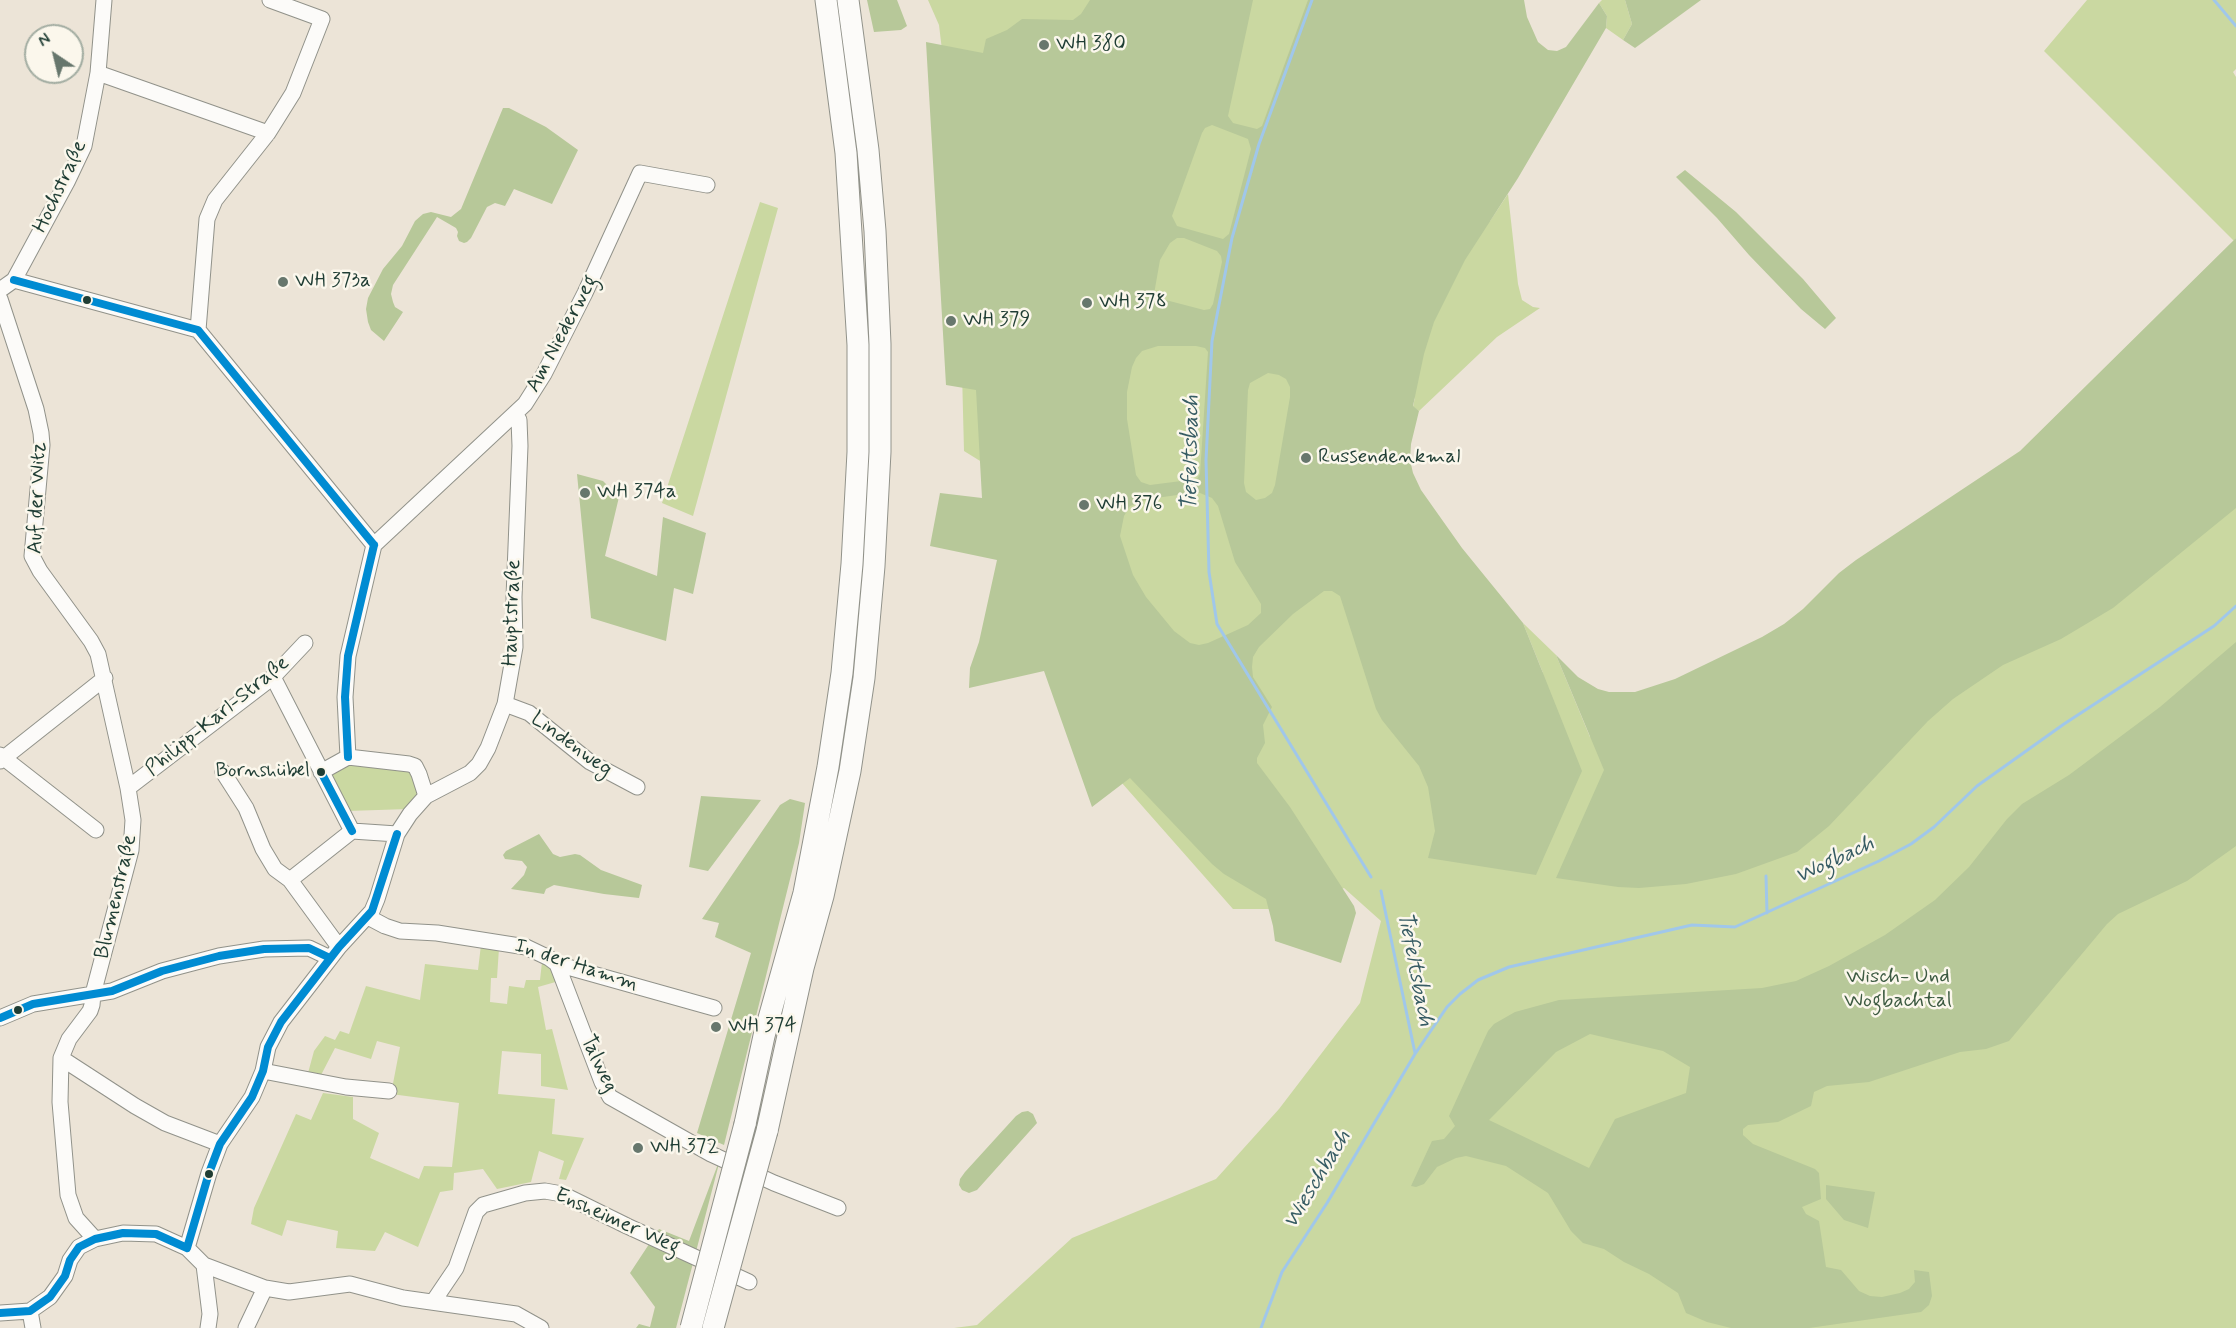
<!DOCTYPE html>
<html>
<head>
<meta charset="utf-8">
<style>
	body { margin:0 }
	#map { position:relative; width:2236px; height:1328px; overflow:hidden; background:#ece4d7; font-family:Mynerve,sans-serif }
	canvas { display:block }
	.north { position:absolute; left:24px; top:24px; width:60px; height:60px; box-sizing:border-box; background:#fbf7ec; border:2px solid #a3ada2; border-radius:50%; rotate:325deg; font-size:16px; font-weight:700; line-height:24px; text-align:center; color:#1f3d34 }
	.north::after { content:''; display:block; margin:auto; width:21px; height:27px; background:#67776d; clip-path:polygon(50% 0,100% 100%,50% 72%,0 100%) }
</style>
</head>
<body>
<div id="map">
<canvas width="2236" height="1328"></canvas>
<div class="north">N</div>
</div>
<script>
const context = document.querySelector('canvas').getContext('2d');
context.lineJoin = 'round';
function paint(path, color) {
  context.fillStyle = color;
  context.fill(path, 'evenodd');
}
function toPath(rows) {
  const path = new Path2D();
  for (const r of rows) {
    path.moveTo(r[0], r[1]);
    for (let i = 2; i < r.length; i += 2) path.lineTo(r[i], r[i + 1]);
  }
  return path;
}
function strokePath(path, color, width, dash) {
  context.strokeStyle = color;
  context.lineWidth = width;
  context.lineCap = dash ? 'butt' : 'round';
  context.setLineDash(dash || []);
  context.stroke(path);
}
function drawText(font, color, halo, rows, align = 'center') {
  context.font = font + ' Mynerve,sans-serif';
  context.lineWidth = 5;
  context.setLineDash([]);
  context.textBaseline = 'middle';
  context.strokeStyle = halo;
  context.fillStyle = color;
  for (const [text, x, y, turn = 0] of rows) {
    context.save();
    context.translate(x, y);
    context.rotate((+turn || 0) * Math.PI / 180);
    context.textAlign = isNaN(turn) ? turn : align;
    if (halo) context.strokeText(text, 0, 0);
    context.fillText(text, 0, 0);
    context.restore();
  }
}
const green = toPath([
	[928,0,1492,0,1490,221,1508,194,1518,284,1522,300,1533,307,1540,308,1497,337,1419,411,1413,407,1415,397,1385,462,1543,673,1523,623,1556,655,1590,737,1804,664,2236,304,2236,1328,954,1328,977,1325,1072,1238,1216,1179,1279,1109,1360,1003,1381,921,1344,888,1296,909,1233,909,1114,774,1006,477,964,451,957,176,939,25],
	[1602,0,1625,0,1632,24,1623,40,1606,28,1607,16,1599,3],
	[2087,0,2236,0,2236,69,2233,72,2236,77,2236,238,2234,241,2044,51],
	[760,202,778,208,693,516,662,503],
	[349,760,414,769,423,795,409,809,347,811,326,773],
	[481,945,499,948,497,978,491,978,490,1002,507,1004,509,986,524,988,526,980,540,980,542,962,549,964,559,981,538,987,546,1030,552,1029,568,1090,541,1086,541,1054,502,1051,498,1094,555,1099,552,1134,584,1138,566,1180,559,1179,564,1161,539,1151,531,1182,497,1189,483,1169,454,1173,453,1190,440,1192,418,1247,385,1232,375,1251,336,1248,338,1231,287,1220,282,1236,251,1224,254,1208,296,1114,311,1120,323,1093,353,1097,353,1119,379,1133,370,1158,419,1179,424,1166,452,1167,459,1103,391,1094,400,1047,377,1041,371,1059,335,1048,320,1077,308,1073,314,1051,325,1036,335,1040,340,1031,349,1034,366,986,420,1000,425,964,478,970]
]);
const forest = toPath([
	[867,0,897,0,907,26,901,30,874,32],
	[1090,0,1253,0,1228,116,1233,123,1257,129,1262,126,1308,0,1524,0,1527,17,1538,42,1548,50,1557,51,1566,47,1599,3,1607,16,1606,28,1518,178,1465,260,1434,322,1424,354,1413,406,1419,411,1411,444,1410,460,1413,473,1421,490,1462,548,1523,623,1582,771,1536,875,1428,858,1435,831,1428,787,1419,766,1382,720,1376,709,1340,596,1332,591,1324,591,1293,614,1259,647,1253,657,1252,667,1253,677,1272,707,1263,725,1265,743,1257,758,1257,763,1290,807,1354,906,1356,913,1341,963,1275,941,1273,926,1266,899,1224,874,1212,864,1130,778,1092,807,1044,671,969,688,970,668,979,642,997,560,930,546,940,493,982,498,976,390,946,385,926,42,983,53,986,39,1007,30,1022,19,1073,20,1081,14],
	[1212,125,1248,139,1251,149,1229,234,1223,239,1177,226,1172,216,1202,133,1205,128],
	[1177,238,1184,238,1217,251,1221,256,1222,262,1213,304,1210,309,1204,310,1158,298,1154,294,1160,260,1170,243],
	[1158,346,1196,346,1205,348,1208,352,1200,474,1197,479,1150,485,1141,482,1136,475,1127,419,1127,392,1132,367,1136,358,1142,351],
	[1268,373,1279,375,1286,379,1290,387,1290,397,1275,485,1272,493,1265,498,1256,500,1246,492,1244,483,1248,390,1250,383],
	[1191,493,1200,493,1212,498,1218,506,1235,562,1261,604,1261,613,1248,625,1208,643,1199,645,1190,643,1174,631,1146,597,1133,575,1120,536,1124,516,1130,506,1149,499],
	[1625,0,1701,0,1635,48,1623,40,1632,24],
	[503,108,509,108,546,127,578,150,552,204,514,189,505,206,495,203,487,207,471,238,467,242,464,243,459,241,457,236,458,232,456,228,437,217,393,285,391,294,393,302,395,307,403,312,384,341,371,330,368,322,366,309,368,298,383,269,402,246,415,221,423,214,431,212,451,217,461,209],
	[1685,170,1736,212,1803,279,1836,318,1825,329,1801,309,1749,255,1717,218,1676,177],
	[2236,238,2236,508,2113,608,2061,639,2003,665,1953,699,1928,721,1829,826,1797,852,1736,874,1686,884,1639,888,1618,887,1556,878,1604,770,1556,655,1578,677,1598,689,1609,692,1635,692,1675,679,1762,637,1784,624,1803,609,1839,573,1856,560,2020,451],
	[577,474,603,481,619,497,605,556,657,576,663,517,706,533,693,594,674,588,666,641,591,618],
	[2236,642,2236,846,2187,881,2118,914,2107,924,2009,1041,1986,1049,1960,1052,1869,1082,1827,1086,1814,1092,1811,1106,1778,1122,1748,1125,1743,1129,1743,1135,1753,1144,1815,1169,1819,1173,1821,1199,1802,1207,1806,1214,1819,1221,1826,1267,1841,1270,1859,1291,1870,1296,1882,1297,1900,1293,1909,1289,1915,1282,1914,1270,1929,1272,1932,1296,1929,1305,1921,1312,1809,1328,1731,1328,1707,1322,1686,1313,1678,1293,1649,1274,1624,1262,1604,1249,1583,1243,1571,1231,1548,1193,1506,1166,1466,1156,1456,1158,1437,1167,1424,1184,1416,1187,1411,1186,1432,1141,1444,1139,1455,1126,1449,1116,1488,1031,1494,1024,1515,1012,1559,1000,1762,988,1796,981,1829,966,1885,935,1935,900,1969,867,2007,819,2022,804,2069,775,2160,707],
	[1590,1034,1663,1051,1690,1067,1686,1093,1615,1119,1589,1168,1489,1120,1556,1052],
	[701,796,761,800,708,871,689,867],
	[790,799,805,803,799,843,724,1145,697,1133,751,953,715,937,719,923,702,919,780,805],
	[539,834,553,854,560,857,575,854,580,855,601,870,642,885,639,898,604,894,554,885,546,889,544,894,511,889,524,875,527,867,522,861,505,859,503,855,506,851],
	[1028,1111,1033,1114,1037,1123,977,1190,969,1193,962,1190,959,1185,960,1179,965,1172,1016,1116,1022,1112],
	[721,1156,676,1328,636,1328,639,1324,650,1327,655,1307,630,1273,659,1229,689,1241],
	[1826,1185,1875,1192,1868,1228,1844,1220,1826,1199]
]);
const stream = toPath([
	[1312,0,1259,144,1232,238,1212,341,1206,460,1209,572,1217,624,1371,877],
	[2214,0,2236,26],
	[1766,876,1767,913],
	[1381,891,1415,1053],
	[1261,1328,1282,1272,1327,1203,1415,1054,1447,1007,1460,994,1478,980,1509,967,1692,925,1735,927,1879,861,1911,844,1934,827,1977,786,2064,724,2214,626,2236,606]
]);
const minor = toPath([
	[98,73,268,133],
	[14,280,198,330,374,545],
	[0,290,14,280,67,182,84,146,98,73,104,0],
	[0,299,36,409,41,433,42,445,32,556,40,571,91,641,98,654,128,788,133,820,131,850,93,994,92,1005,90,1011,69,1039,61,1058,60,1102,68,1195,76,1218,95,1239],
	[198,330,207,219,215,200,268,133,293,93,322,19,270,0],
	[374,545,525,404,544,374,585,293,640,173,707,185],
	[273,677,352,831],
	[505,704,529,713,590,762,637,787],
	[0,755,96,830],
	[348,757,345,697,348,656,374,545],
	[0,761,105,678],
	[223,772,246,808,263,849,275,869,290,880,339,947],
	[321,772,348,757,409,764,415,766,419,774,426,796],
	[128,788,273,677,305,643],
	[290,880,352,831,397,834],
	[368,917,385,926,400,931,437,933,526,947,549,958,557,964,714,1008],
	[557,964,602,1082,610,1097,711,1154,774,1183,838,1208],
	[0,1018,33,1004,112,991,162,971,219,956,264,949,309,948,330,958],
	[61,1058,135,1106,165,1123,220,1144],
	[263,1071,346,1087,389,1091],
	[187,1248,209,1173,220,1144,252,1097,263,1071,268,1047,281,1022,339,947,372,911,377,899,397,834,410,814,426,796,470,773,479,764,488,748,505,704,515,647,514,597,520,446,519,420,515,414],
	[204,1265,210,1314,208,1328],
	[433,1302,456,1268,476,1212,483,1205,525,1193,545,1191,562,1194,627,1226,749,1282],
	[30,1311,33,1328],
	[0,1313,30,1311,50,1297,65,1276,70,1260,79,1247,95,1239,123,1233,156,1234,187,1248,204,1265,265,1288,289,1292,350,1284,403,1298,516,1314,541,1328],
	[246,1328,265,1288]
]);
const highway = toPath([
	[745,1124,764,1036,804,893,828,767,842,673,852,564,858,452,858,345,846,153,826,0],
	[767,1131,803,968,823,896,850,771,864,678,874,566,880,452,880,344,875,231,868,150,848,0]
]);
const highwayBridge = toPath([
	[691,1328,745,1124],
	[713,1328,767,1131]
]);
const bus1 = toPath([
	[14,280,198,330,374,545],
	[348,757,345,697,348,656,374,545],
	[321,772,352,831],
	[0,1018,33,1004,112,991,162,971,219,956,264,949,309,948,330,958],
	[0,1313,30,1311,50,1297,65,1276,70,1260,79,1247,95,1239,123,1233,156,1234,187,1248,209,1173,220,1144,252,1097,263,1071,268,1047,281,1022,339,947,372,911,397,834]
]);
const markers = [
	[1044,45,6,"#67776d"],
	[283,282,6,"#67776d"],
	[87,300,5,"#1f3d34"],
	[1087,303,6,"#67776d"],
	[951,321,6,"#67776d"],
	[1306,458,6,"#67776d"],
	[585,493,6,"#67776d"],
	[1084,505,6,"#67776d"],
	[321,772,5,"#1f3d34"],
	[18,1010,5,"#1f3d34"],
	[716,1027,6,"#67776d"],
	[638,1148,6,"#67776d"],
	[209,1174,5,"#1f3d34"]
];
const busNames = [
	["Bornshübel",310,772]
];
const poiNames = [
	["WH 380",1056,45],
	["WH 373a",295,282],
	["WH 378",1099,303],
	["WH 379",963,321],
	["Russendenkmal",1318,458],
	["WH 374a",597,493],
	["WH 376",1096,505],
	["WH 374",728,1027],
	["WH 372",650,1148]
];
const streetNames = [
	["Hochstraße",61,187,-65],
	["Am Niederweg",563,334,-62],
	["Auf der Witz",38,498,-88],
	["Hauptstraße",513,613,-88],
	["Philipp-Karl-Straße",218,717,-39],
	["Lindenweg",571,745,36],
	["Blumenstraße",117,897,-77],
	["In der Hamm",576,966,18],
	["Talweg",598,1064,65],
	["Ensheimer Weg",617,1222,24]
];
const parkNames = [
	["Wisch- Und",1898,978],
	["Wogbachtal",1898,1002]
];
const waterNames = [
	["Tiefeltsbach",1192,453,-89],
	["Wogbach",1835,861,-25],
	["Tiefeltsbach",1414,969,79],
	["Wieschbach",1318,1180,-59]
];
paint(green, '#cad8a1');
paint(forest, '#b7c899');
strokePath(stream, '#a0c7ea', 3);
strokePath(minor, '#91928a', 17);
strokePath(highway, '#91928a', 23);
strokePath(minor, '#fcfbf9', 15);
strokePath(highway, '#fcfbf9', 21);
strokePath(highwayBridge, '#91928a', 23, []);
strokePath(highwayBridge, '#fcfbf9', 21);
strokePath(bus1, '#008bd2', 8);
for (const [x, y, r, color] of markers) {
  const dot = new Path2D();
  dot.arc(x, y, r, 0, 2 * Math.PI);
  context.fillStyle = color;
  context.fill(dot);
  strokePath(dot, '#fbf7ec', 2);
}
drawText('20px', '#1f3d34', '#fbf7ec', busNames, 'right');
drawText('21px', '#1f3d34', '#fbf7ec', poiNames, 'left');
drawText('21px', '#1f3d34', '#fbf7ec', streetNames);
drawText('21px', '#3c5a41', '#fbf7ec', parkNames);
drawText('italic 22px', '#375c64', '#fbf7ec', waterNames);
</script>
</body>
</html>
